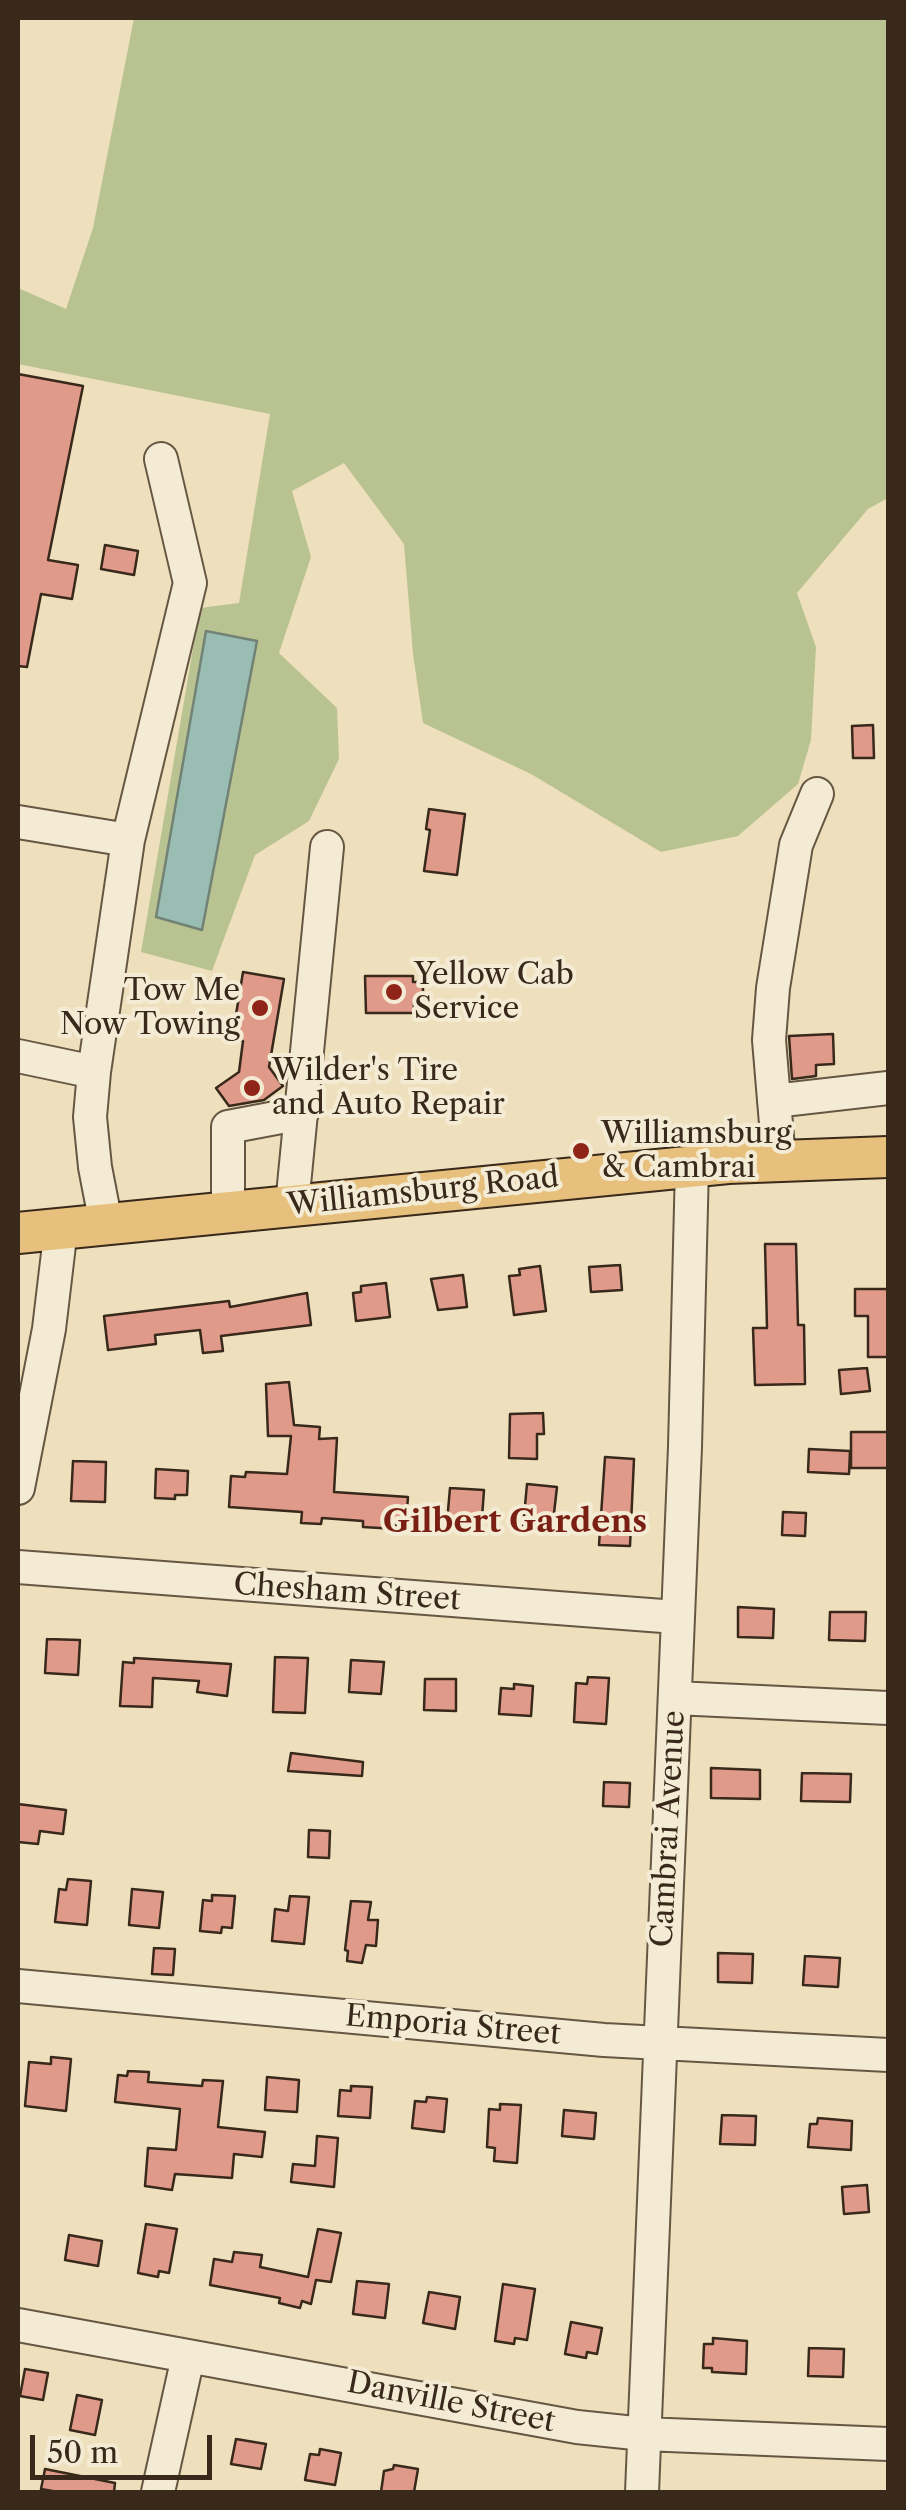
<!DOCTYPE html>
<html>
<head>
<meta charset="utf-8">
<style>
	body { margin:0 }
	#map { position:relative; width:906px; height:2510px; overflow:hidden; background:#eee0bd; font-family:"Libre Caslon Text",serif }
	canvas { display:block }
	.frame { position:absolute; inset:0; border:20px solid #38291a; pointer-events:none }
	.scale { position:absolute; left:30px; top:2435px; width:182px; height:45px; box-sizing:border-box; border:5px solid #38291a; border-top:0; padding-left:12px; font-size:30px; line-height:35px; white-space:nowrap; color:#38291a; -webkit-text-stroke:8px #f4ebd4; paint-order:stroke }
</style>
</head>
<body>
<div id="map">
<canvas width="906" height="2510"></canvas>
<div class="frame"></div>
<div class="scale">50 m</div>
</div>
<script>
const context = document.querySelector('canvas').getContext('2d');
context.lineJoin = 'round';
function paint(path, color) {
  context.fillStyle = color;
  context.fill(path, 'evenodd');
}
function toPath(rows) {
  const path = new Path2D();
  for (const r of rows) {
    path.moveTo(r[0], r[1]);
    for (let i = 2; i < r.length; i += 2) path.lineTo(r[i], r[i + 1]);
  }
  return path;
}
function strokePath(path, color, width, dash) {
  context.strokeStyle = color;
  context.lineWidth = width;
  context.lineCap = dash ? 'butt' : 'round';
  context.setLineDash(dash || []);
  context.stroke(path);
}
function drawText(font, color, halo, rows, align = 'center') {
  context.font = font + ' "Libre Caslon Text",serif';
  context.lineWidth = 8;
  context.setLineDash([]);
  context.textBaseline = 'middle';
  context.strokeStyle = halo;
  context.fillStyle = color;
  for (const [text, x, y, turn = 0] of rows) {
    context.save();
    context.translate(x, y);
    context.rotate((+turn || 0) * Math.PI / 180);
    context.textAlign = isNaN(turn) ? turn : align;
    if (halo) context.strokeText(text, 0, 0);
    context.fillText(text, 0, 0);
    context.restore();
  }
}
const green = toPath([
	[134,18,888,18,888,498,868,509,797,593,816,647,811,740,798,784,738,836,661,852,531,774,423,723,413,654,404,544,344,463,292,491,311,557,279,653,337,708,339,759,309,821,255,855,212,971,141,952,200,608,239,603,270,414,18,364,18,288,66,309,93,228]
]);
const water = toPath([
	[206,631,257,641,202,930,156,917,206,631]
]);
const building = toPath([
	[18,374,83,386,48,560,78,565,72,599,41,594,27,667,18,666,18,374],
	[105,545,138,551,134,575,101,569,105,545],
	[873,725,874,758,853,758,852,726,873,725],
	[429,809,465,814,457,875,424,871,430,830,426,829,429,809],
	[243,972,284,979,269,1067,283,1086,264,1100,229,1106,216,1088,239,1072,243,1041,232,1039,243,972],
	[365,976,413,976,413,982,423,982,423,1002,414,1002,414,1013,366,1013,365,976],
	[833,1034,834,1064,816,1065,816,1076,792,1079,789,1036,833,1034],
	[765,1244,796,1244,798,1325,804,1325,805,1384,755,1385,753,1328,767,1328,765,1244],
	[620,1265,622,1290,591,1292,589,1267,620,1265],
	[540,1266,546,1311,514,1315,509,1276,520,1275,519,1269,540,1266],
	[463,1275,467,1307,438,1310,431,1279,463,1275],
	[386,1283,390,1317,356,1321,353,1293,361,1292,361,1286,386,1283],
	[855,1289,888,1289,888,1357,868,1357,868,1316,855,1316,855,1289],
	[307,1293,311,1325,221,1336,223,1351,203,1353,200,1330,155,1335,156,1344,108,1350,104,1316,229,1301,230,1307,307,1293],
	[867,1368,870,1391,841,1394,839,1370,867,1368],
	[289,1382,294,1425,320,1427,319,1439,337,1438,334,1492,408,1497,406,1523,396,1522,396,1529,363,1527,363,1521,322,1518,321,1524,301,1523,302,1512,229,1507,231,1476,245,1477,246,1472,287,1474,291,1436,268,1436,266,1384,289,1382],
	[543,1413,544,1434,537,1434,537,1459,509,1458,510,1414,543,1413],
	[851,1432,888,1432,888,1468,851,1468,851,1432],
	[809,1449,850,1451,849,1474,808,1472,809,1449],
	[605,1457,634,1459,630,1546,599,1545,605,1457],
	[73,1461,106,1462,105,1502,71,1501,73,1461],
	[156,1469,188,1471,187,1495,175,1495,175,1499,155,1498,156,1469],
	[527,1484,557,1487,553,1522,544,1521,543,1529,523,1527,527,1484],
	[450,1488,484,1490,482,1518,470,1517,470,1524,447,1522,450,1488],
	[783,1512,806,1513,805,1536,782,1535,783,1512],
	[738,1607,774,1609,773,1638,738,1637,738,1607],
	[830,1612,866,1612,865,1641,829,1640,830,1612],
	[47,1639,80,1640,78,1675,45,1673,47,1639],
	[275,1657,308,1658,305,1713,273,1712,275,1657],
	[134,1658,231,1664,227,1696,197,1692,199,1681,153,1678,152,1707,120,1706,123,1662,134,1663,134,1658],
	[351,1660,384,1662,381,1694,349,1692,351,1660],
	[588,1677,609,1678,606,1724,574,1722,576,1683,587,1684,588,1677],
	[425,1679,456,1679,456,1711,424,1710,425,1679],
	[514,1684,533,1686,531,1716,499,1714,501,1688,514,1689,514,1684],
	[291,1753,363,1762,362,1776,288,1771,291,1753],
	[711,1768,760,1770,760,1799,711,1798,711,1768],
	[802,1773,851,1774,850,1802,801,1801,802,1773],
	[604,1782,630,1783,629,1807,603,1806,604,1782],
	[18,1804,66,1810,63,1834,40,1831,38,1844,18,1842,18,1804],
	[309,1830,330,1831,329,1858,308,1857,309,1830],
	[68,1879,91,1881,87,1925,55,1922,59,1889,66,1890,68,1879],
	[132,1889,163,1892,159,1928,129,1925,132,1889],
	[212,1895,235,1896,232,1928,222,1927,221,1933,200,1931,203,1900,212,1901,212,1895],
	[290,1896,309,1897,304,1944,272,1941,275,1909,288,1911,290,1896],
	[351,1901,371,1902,368,1920,378,1920,376,1946,366,1945,362,1963,347,1961,348,1951,345,1950,351,1901],
	[154,1948,175,1949,173,1975,152,1974,154,1948],
	[718,1953,753,1954,752,1983,718,1982,718,1953],
	[805,1956,840,1958,838,1987,803,1985,805,1956],
	[51,2057,71,2059,66,2111,25,2106,29,2062,51,2064,51,2057],
	[128,2071,149,2072,148,2082,202,2086,203,2080,223,2081,218,2127,265,2132,262,2157,234,2154,232,2178,175,2174,172,2190,145,2186,148,2148,176,2150,180,2109,115,2102,118,2075,127,2076,128,2071],
	[267,2077,299,2080,297,2112,265,2110,267,2077],
	[351,2086,372,2087,370,2118,338,2116,340,2090,351,2091,351,2086],
	[427,2097,447,2099,444,2132,412,2128,415,2101,426,2102,427,2097],
	[500,2104,521,2105,517,2163,494,2161,495,2148,487,2147,489,2109,500,2110,500,2104],
	[564,2110,596,2113,594,2139,562,2136,564,2110],
	[722,2115,756,2116,755,2145,720,2144,722,2115],
	[818,2118,852,2121,851,2150,808,2147,810,2124,817,2124,818,2118],
	[317,2136,338,2138,334,2187,291,2182,293,2164,315,2166,317,2136],
	[867,2185,869,2212,844,2214,842,2187,867,2185],
	[146,2224,177,2229,169,2273,159,2271,158,2277,138,2273,146,2224],
	[318,2229,341,2233,331,2282,316,2280,311,2304,302,2301,300,2308,279,2303,280,2298,210,2285,214,2259,232,2262,234,2252,262,2255,260,2267,308,2277,318,2229],
	[69,2235,102,2241,98,2266,65,2260,69,2235],
	[357,2281,389,2284,385,2318,353,2314,357,2281],
	[503,2284,535,2289,527,2340,515,2338,514,2344,495,2341,503,2284],
	[429,2292,460,2297,455,2329,423,2323,429,2292],
	[571,2322,602,2328,597,2354,587,2352,586,2358,565,2354,571,2322],
	[713,2338,747,2341,746,2374,712,2372,712,2368,703,2368,704,2344,713,2344,713,2338],
	[809,2348,844,2349,843,2377,808,2376,809,2348],
	[25,2369,48,2373,43,2400,20,2396,25,2369],
	[77,2395,102,2400,95,2435,70,2430,77,2395],
	[236,2439,266,2444,261,2469,231,2464,236,2439],
	[320,2449,341,2453,335,2485,305,2480,310,2454,319,2455,320,2449],
	[394,2465,418,2469,414,2492,381,2492,384,2471,393,2469,394,2465],
	[45,2469,115,2483,114,2492,58,2492,41,2489,45,2469]
]);
const minor = toPath([
	[18,822,128,840],
	[18,1056,94,1072],
	[774,1101,888,1088],
	[779,1160,769,1040,773,988,796,845,817,794],
	[292,1205,327,847],
	[228,1211,228,1127,302,1113],
	[106,1224,95,1167,90,1117,94,1072,128,840,190,583,161,459],
	[18,1488,49,1329,61,1228],
	[18,1567,676,1617],
	[675,1698,888,1708],
	[18,1986,604,2040,888,2055],
	[18,2325,577,2427,644,2434,888,2444],
	[158,2492,188,2357],
	[642,2492,685,1447,692,1166]
]);
const major = toPath([
	[18,1233,728,1163,888,1157]
]);
const markers = [
	[394,992,10,"#8f2418"],
	[260,1008,10,"#8f2418"],
	[252,1088,10,"#8f2418"],
	[581,1151,10,"#8f2418"]
];
const poiNames = [
	["Yellow Cab",414,975],
	["Service",414,1009],
	["Tow Me",240,991,"right"],
	["Now Towing",240,1025,"right"],
	["Wilder's Tire",272,1071],
	["and Auto Repair",272,1105],
	["Williamsburg",601,1134],
	["& Cambrai",601,1168]
];
const streetNames = [
	["Williamsburg Road",423,1192,-6],
	["Chesham Street",347,1593,4],
	["Cambrai Avenue",669,1829,-87],
	["Emporia Street",453,2026,5],
	["Danville Street",451,2403,11]
];
const neighbourhoodNames = [
	["Gilbert Gardens",515,1523]
];
paint(green, '#b9c291');
paint(water, '#99bdb2');
strokePath(water, '#728275', 2.5);
paint(building, '#e09a89');
strokePath(building, '#38291a', 2.5);
strokePath(minor, '#665743', 36);
strokePath(major, '#38291a', 44);
strokePath(minor, '#f4ebd4', 32);
strokePath(major, '#e7c07e', 40);
for (const [x, y, r, color] of markers) {
  const dot = new Path2D();
  dot.arc(x, y, r, 0, 2 * Math.PI);
  context.fillStyle = color;
  context.fill(dot);
  strokePath(dot, '#f4ebd4', 4);
}
drawText('30px', '#38291a', '#f4ebd4', poiNames, 'left');
drawText('30px', '#38291a', '#f4ebd4', streetNames);
drawText('bold 32px', '#7a1f14', '#f4ebd4', neighbourhoodNames);
</script>
</body>
</html>
